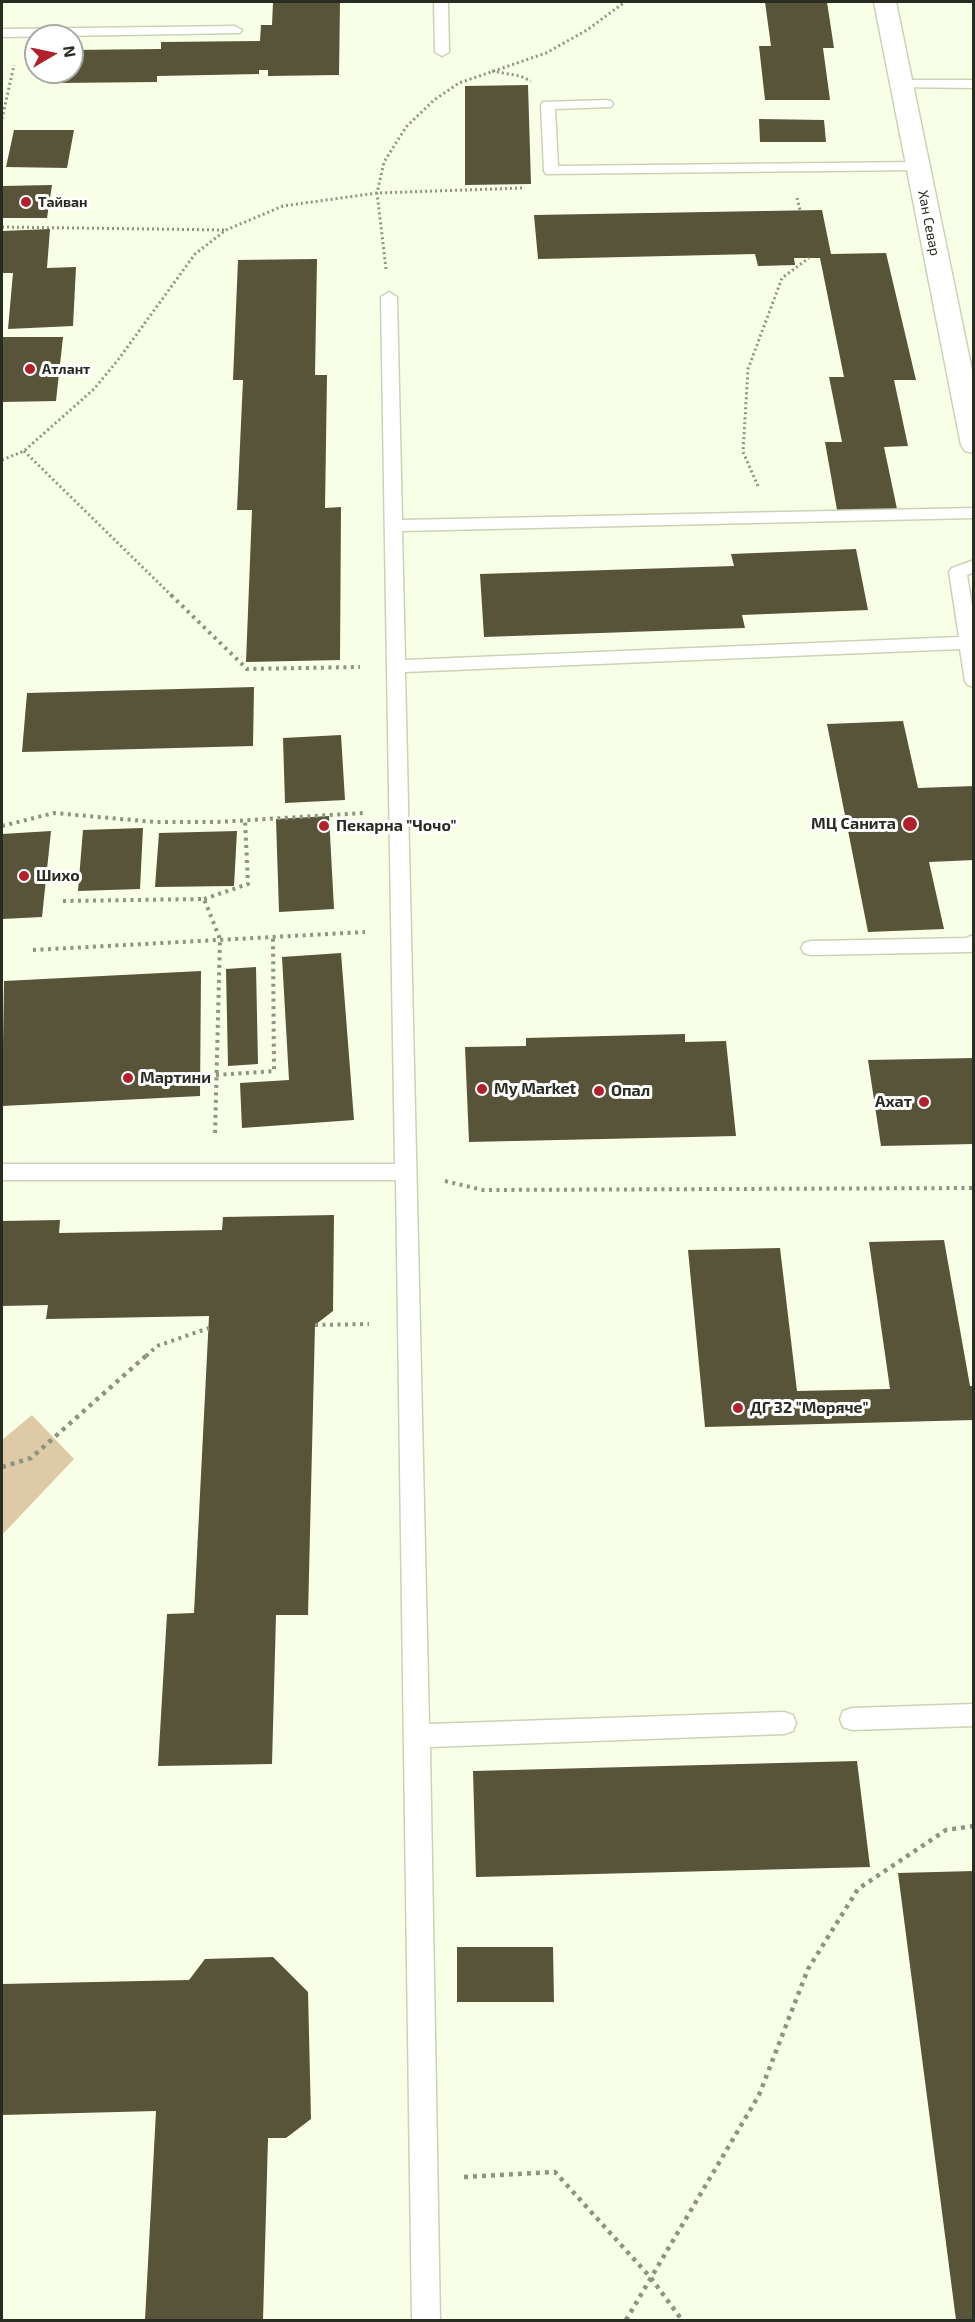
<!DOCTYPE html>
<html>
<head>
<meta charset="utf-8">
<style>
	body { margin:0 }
	#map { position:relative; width:975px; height:2322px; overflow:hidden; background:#f8ffe6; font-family:"Exo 2",sans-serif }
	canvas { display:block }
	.frame { position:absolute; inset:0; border:3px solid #292c20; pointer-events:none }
	.north { position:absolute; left:24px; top:24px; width:60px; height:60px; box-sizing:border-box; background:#fff; border:2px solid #a9aba6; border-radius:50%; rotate:81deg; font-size:16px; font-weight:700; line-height:24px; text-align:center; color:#292c20 }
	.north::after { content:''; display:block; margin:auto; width:21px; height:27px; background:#b2202d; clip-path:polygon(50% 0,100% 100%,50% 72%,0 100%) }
</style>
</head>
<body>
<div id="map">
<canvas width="975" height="2322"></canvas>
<div class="frame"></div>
<div class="north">N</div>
</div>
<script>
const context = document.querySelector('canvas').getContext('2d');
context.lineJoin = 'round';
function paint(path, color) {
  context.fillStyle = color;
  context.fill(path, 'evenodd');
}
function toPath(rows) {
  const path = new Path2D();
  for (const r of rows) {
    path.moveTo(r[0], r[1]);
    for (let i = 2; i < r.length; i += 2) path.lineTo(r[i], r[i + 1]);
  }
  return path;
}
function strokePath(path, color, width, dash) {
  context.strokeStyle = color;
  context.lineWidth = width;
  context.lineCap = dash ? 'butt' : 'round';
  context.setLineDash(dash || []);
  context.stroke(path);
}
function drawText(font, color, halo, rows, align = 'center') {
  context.font = font + ' "Exo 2",sans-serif';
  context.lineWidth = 6;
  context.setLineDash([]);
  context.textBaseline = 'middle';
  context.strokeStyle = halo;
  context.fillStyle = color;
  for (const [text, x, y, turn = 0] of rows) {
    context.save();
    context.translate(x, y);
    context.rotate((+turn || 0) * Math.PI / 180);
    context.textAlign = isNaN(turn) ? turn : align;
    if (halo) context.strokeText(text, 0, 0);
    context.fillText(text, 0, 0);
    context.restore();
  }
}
const green = toPath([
	[32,1415,74,1459,2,1535,2,1440]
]);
const building = toPath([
	[273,2,340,2,339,75,268,76,268,70,259,70,259,74,157,76,157,82,57,83,59,72,72,72,72,50,161,49,161,42,260,41,261,25,272,25],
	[765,2,827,2,834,48,823,48,830,100,765,100,759,46,771,46],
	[528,85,531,184,465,185,465,86],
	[759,119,824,120,826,142,760,142],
	[14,130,74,130,67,168,6,167],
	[52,185,47,218,2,218,2,186],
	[822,210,831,254,886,253,916,380,894,380,908,446,884,447,897,509,837,510,825,442,842,442,829,377,844,377,820,258,794,258,795,265,758,266,755,254,538,259,534,215],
	[50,229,47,268,76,267,73,326,8,329,13,273,2,273,2,231],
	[317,259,315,375,327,375,325,508,341,507,340,660,246,662,252,510,237,510,243,380,233,380,238,260],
	[2,337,63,337,56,401,2,402],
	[856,549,868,610,742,615,745,628,484,637,480,574,734,566,731,554],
	[254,687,253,746,22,752,27,693],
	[903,721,918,788,974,786,974,860,929,862,944,929,868,932,827,724],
	[341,735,345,800,285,803,283,738],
	[329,816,334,909,279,912,276,819],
	[143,828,140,889,78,891,83,830],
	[51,831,42,917,2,919,2,834],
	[237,831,234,886,155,887,159,833],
	[341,953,354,1120,242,1128,240,1083,289,1080,282,957],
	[256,967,258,1064,228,1066,226,969],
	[201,971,200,1096,2,1106,4,981],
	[685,1034,685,1042,726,1041,736,1136,469,1142,465,1047,526,1046,526,1038],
	[974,1058,974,1144,881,1146,868,1060],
	[334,1215,333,1311,315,1325,308,1615,276,1615,272,1764,158,1766,167,1614,194,1613,209,1316,46,1319,48,1305,2,1306,2,1221,60,1220,59,1233,222,1230,223,1217],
	[944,1240,970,1386,974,1386,974,1420,705,1427,688,1250,780,1248,797,1391,890,1389,869,1242],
	[857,1761,870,1867,476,1877,473,1771],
	[974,1871,974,2320,956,2320,898,1873],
	[457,1947,553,1947,554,2002,457,2002],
	[273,1957,308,1992,311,2119,286,2138,268,2138,263,2320,145,2320,156,2111,2,2115,2,1984,189,1980,205,1959]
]);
const pathFar2 = toPath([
	[492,71,520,76,531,81],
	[2,119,14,65],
	[797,198,800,210],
	[2,227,226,230],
	[386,269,377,193,384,162,406,127,434,100,459,83,546,53,587,30,625,2],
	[24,451,173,597],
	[2,460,24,451,94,389,118,360,195,254,226,230,283,206,377,193,523,188],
	[758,486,743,452,748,369,782,278,809,258]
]);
const pathFar1 = toPath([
	[171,595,247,669,360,667],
	[2,826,54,813,155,822,218,822,363,813],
	[204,899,248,884,245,820],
	[63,901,204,899,220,939,215,1135],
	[33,950,365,932],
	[216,1075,274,1071,273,937],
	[445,1181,483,1190,974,1188],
	[315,1325,369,1324],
	[146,1356,157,1346,209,1328]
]);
const path = toPath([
	[2,1467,31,1458,148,1354],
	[464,2177,555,2172,651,2278,682,2320],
	[626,2320,759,2095,808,1969,858,1889,946,1830,974,1826]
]);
const lane = toPath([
	[434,2,448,2,449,52,442,56,435,52,434,2],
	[235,26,242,30,240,33,2,37,2,29,235,26],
	[901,80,974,80,974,88,896,87,894,84,901,80],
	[606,100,611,101,613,104,611,107,555,109,558,166,918,162,925,166,918,170,546,174,544,171,541,105,543,102,606,100],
	[389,292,397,297,402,520,974,508,974,518,402,531,405,660,959,637,949,572,952,568,974,560,974,572,967,575,974,618,974,687,968,685,965,681,960,649,405,672,429,1724,784,1712,793,1715,796,1723,793,1731,784,1734,430,1747,440,2320,412,2320,396,1180,2,1180,2,1164,395,1164,381,297,389,292],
	[974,935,974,951,970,952,811,955,804,953,801,948,804,943,811,941,966,938,974,935],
	[974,1704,974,1726,852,1730,843,1727,840,1719,843,1711,852,1708,974,1704]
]);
const street = toPath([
	[874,2,896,2,974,380,974,453,965,451,961,445,874,2]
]);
const markers = [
	[26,202,6,"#b2202d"],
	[30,369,6,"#b2202d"],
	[910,824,8,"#b2202d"],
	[324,826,6,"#b2202d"],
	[24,876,6,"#b2202d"],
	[128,1078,6,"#b2202d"],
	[482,1089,6,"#b2202d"],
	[599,1091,6,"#b2202d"],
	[924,1102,6,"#b2202d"],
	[738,1408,6,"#b2202d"]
];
const farPoinames = [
	["Тайван",38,202],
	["Атлант",42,369]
];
const farStreetnames = [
	["Хан Севар",929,223,79]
];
const poiNames = [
	["МЦ Санита",896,824,"right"],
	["Пекарна \"Чочо\"",336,826],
	["Шихо",36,876],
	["Мартини",140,1078],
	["My Market",494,1089],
	["Опал",611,1091],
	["Ахат",912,1102,"right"],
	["ДГ 32 \"Моряче\"",750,1408]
];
paint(green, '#dfcaa7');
paint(building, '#585439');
strokePath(lane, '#cbd3b5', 3);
strokePath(street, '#cbd3b5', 3);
strokePath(pathFar2, '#8f9481', 3, [2, 3]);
strokePath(pathFar1, '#8f9481', 4, [3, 4.5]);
strokePath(path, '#8f9481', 4.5, [4, 5]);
paint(lane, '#fff');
paint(street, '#fff');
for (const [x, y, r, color] of markers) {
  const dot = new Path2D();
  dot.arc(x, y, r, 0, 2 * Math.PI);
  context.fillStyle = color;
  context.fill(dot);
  strokePath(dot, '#fff', 2);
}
drawText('bold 14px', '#292c20', '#fff', farPoinames, 'left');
drawText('14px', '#292c20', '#fff', farStreetnames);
drawText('bold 16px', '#292c20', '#fff', poiNames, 'left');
</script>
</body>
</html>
